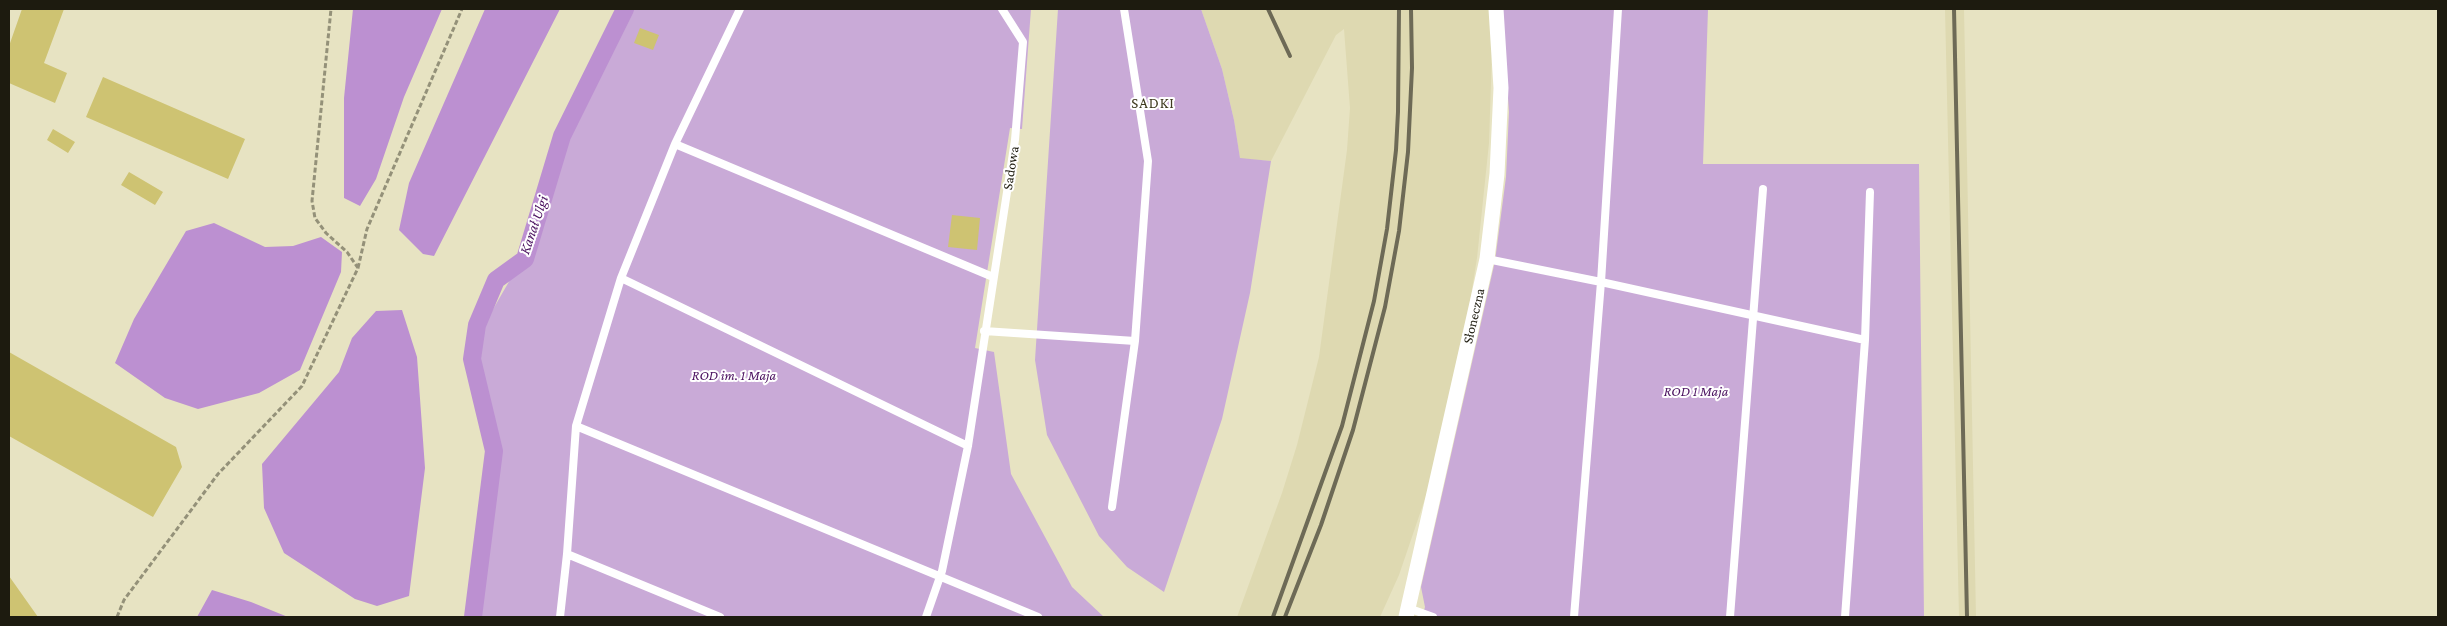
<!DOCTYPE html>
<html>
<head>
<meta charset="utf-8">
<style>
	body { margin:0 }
	#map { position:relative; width:2447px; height:626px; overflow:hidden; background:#e7e3c2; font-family:"Crimson Pro",serif }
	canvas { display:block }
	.frame { position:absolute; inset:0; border:10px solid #1d1b0f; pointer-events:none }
</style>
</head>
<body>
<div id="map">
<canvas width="2447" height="626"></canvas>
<div class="frame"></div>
</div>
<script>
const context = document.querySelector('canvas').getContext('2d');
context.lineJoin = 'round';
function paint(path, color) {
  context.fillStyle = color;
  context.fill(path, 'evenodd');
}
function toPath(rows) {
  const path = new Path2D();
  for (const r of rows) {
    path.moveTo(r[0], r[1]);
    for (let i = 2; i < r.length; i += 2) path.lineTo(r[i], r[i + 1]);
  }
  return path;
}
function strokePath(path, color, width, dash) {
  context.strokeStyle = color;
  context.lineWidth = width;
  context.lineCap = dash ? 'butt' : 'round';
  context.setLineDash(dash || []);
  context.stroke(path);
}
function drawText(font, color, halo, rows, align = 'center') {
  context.font = font + ' "Crimson Pro",serif';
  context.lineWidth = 4;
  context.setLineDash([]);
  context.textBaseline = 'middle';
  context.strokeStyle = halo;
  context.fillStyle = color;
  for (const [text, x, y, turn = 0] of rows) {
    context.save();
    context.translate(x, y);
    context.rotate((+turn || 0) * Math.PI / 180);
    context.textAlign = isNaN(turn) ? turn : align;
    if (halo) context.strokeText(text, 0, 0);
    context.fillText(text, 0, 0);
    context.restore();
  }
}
const built = toPath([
	[1201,9,1490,9,1492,52,1489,143,1477,258,1468,315,1429,487,1399,575,1380,617,1237,617,1282,493,1297,445,1319,357,1347,150,1350,108,1344,29,1336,35,1271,161,1240,159,1234,120,1222,69],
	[1945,9,1964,9,1976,617,1959,617]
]);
const green = toPath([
	[630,9,1031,9,1022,129,1010,128,975,348,994,352,1011,474,1072,587,1104,617,478,617,499,448,475,366,477,337,533,240,566,137],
	[1058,9,1201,9,1222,69,1234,120,1240,158,1271,161,1250,293,1222,419,1164,592,1127,567,1099,536,1047,435,1035,360],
	[1502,9,1708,9,1703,164,1919,164,1924,617,1422,617,1425,607,1421,587,1495,261,1506,177,1509,112]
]);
const water = toPath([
	[353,9,442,9,404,97,376,179,360,206,344,198,344,98],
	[485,9,560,9,434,256,423,254,399,230,409,183],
	[214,223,265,247,293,246,321,237,342,252,341,272,300,370,259,393,198,409,165,398,115,363,134,319,186,231],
	[402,310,417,357,425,468,409,596,377,606,355,599,284,553,264,508,262,464,339,372,352,338,376,311],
	[212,590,251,602,288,617,197,617]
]);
const canal = toPath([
	[473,617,494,451,472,359,477,325,496,280,525,259,562,136,625,9]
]);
const building = toPath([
	[22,9,64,9,44,63,67,73,55,103,9,83,9,46],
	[640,28,659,35,653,50,634,43],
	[103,77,245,139,228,179,86,117],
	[53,129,75,142,68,153,47,140],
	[129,172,163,192,155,205,121,185],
	[952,215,980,218,977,250,948,247],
	[9,352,176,447,182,467,153,517,9,436],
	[9,576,38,617,9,617]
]);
const path = toPath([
	[358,268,367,229,462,9],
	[117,617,124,600,218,474,302,386,358,268,347,252,326,233,315,218,312,201,331,9]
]);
const lane = toPath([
	[675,144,740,9],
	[1487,259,1601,282,1618,9],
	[621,278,675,144,993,277],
	[984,331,1135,341],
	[1865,340,1870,192],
	[576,426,621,278,968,446],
	[1112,507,1135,341,1148,161,1124,9],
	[567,554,576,426,1038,617],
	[1408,608,1433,617],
	[560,617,567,554,720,617],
	[926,617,942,571,968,446,1015,140,1023,42,1002,9],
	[1574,617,1601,282,1865,340,1845,617],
	[1730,617,1763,189]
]);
const street = toPath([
	[1406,617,1487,259,1497,174,1501,88,1496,9]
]);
const rail = toPath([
	[1268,9,1290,56],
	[1954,9,1967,617],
	[1273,617,1342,426,1374,301,1387,229,1396,150,1398,112,1399,9],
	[1285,617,1321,525,1353,430,1385,307,1399,231,1408,152,1412,68,1411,9]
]);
const streetNames = [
	["Sadowa",1011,168,-81],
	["Słoneczna",1474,316,-77]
];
const parkNames = [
	["ROD im. 1 Maja",734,376],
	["ROD 1 Maja",1696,392]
];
const neighbourhoodNames = [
	["SADKI",1153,103]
];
const waterNames = [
	["Kanał Ulgi",534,225,-71]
];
paint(built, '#ded9b1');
paint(green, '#c9aad7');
paint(water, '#bc90d1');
strokePath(canal, '#bc90d1', 18);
paint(building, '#cec372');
strokePath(path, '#949179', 3, [5, 2.5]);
strokePath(lane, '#fff', 8);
strokePath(street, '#fff', 15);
strokePath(rail, '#6d6a56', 4);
drawText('14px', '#1d1b0f', '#fff', streetNames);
drawText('italic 14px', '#4a115f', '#fff', parkNames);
context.letterSpacing = '1px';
drawText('15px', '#3f3b1f', '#fff', neighbourhoodNames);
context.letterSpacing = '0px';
drawText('italic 15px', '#49105e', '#fff', waterNames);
</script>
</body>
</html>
